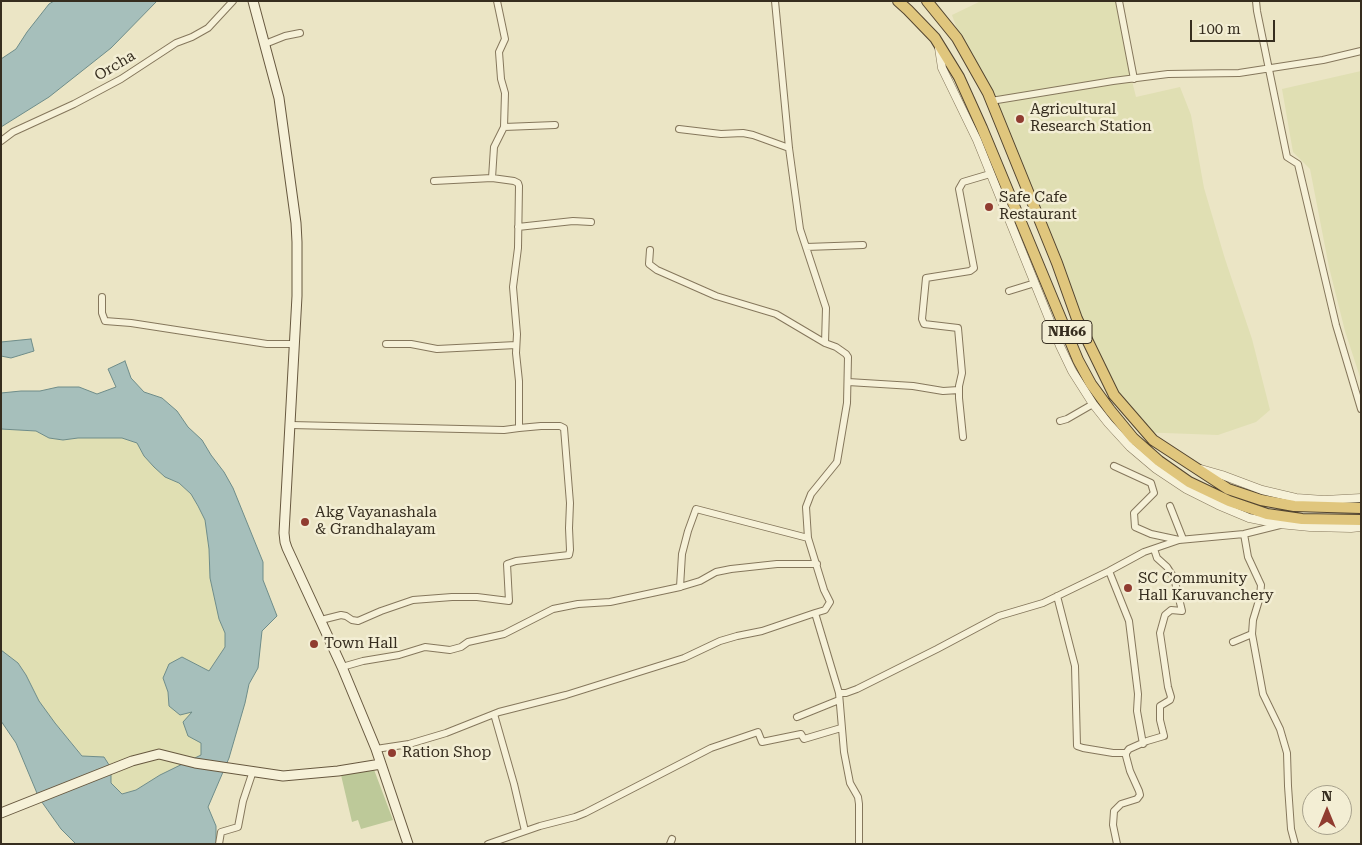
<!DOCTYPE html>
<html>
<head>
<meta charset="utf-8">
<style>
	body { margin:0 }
	#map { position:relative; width:1362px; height:845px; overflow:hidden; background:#ebe5c5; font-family:"Roboto Serif",serif }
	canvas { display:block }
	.frame { position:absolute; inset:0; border:2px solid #362d1f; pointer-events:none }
	.north { position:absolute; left:1302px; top:785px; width:50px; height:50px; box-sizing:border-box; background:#f3eed4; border:1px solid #a7a18c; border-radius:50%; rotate:0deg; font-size:14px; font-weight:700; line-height:20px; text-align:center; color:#362d1f }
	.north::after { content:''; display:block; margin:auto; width:18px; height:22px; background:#903c30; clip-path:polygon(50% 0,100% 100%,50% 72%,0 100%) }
	.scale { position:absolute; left:1190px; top:20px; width:85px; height:22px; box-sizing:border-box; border:2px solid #362d1f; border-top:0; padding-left:6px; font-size:15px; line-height:18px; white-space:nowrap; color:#362d1f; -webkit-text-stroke:4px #f3eed4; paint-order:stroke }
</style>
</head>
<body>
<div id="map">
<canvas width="1362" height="845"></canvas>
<div class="frame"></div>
<div class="north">N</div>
<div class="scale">100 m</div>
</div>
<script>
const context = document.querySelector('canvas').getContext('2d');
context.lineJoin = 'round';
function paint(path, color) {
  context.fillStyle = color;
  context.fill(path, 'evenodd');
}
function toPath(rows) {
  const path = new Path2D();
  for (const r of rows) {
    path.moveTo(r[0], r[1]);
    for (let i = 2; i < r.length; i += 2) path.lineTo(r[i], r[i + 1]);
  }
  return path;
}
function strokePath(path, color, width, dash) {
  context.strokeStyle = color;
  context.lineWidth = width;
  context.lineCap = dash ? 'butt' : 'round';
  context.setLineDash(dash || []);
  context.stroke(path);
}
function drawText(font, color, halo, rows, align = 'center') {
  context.font = font + ' "Roboto Serif",serif';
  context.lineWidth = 5;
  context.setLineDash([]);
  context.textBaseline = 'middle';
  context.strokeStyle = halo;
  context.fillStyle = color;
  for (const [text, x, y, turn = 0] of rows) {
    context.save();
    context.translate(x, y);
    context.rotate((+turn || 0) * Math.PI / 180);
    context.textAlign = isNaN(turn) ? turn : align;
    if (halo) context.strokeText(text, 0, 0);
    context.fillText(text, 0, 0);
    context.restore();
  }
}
const farmland = toPath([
	[981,1,1116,1,1126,57,1136,97,1180,87,1191,115,1204,188,1225,259,1252,339,1270,410,1256,422,1218,435,1138,432,1120,400,1098,356,959,35,952,15],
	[1361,71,1361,380,1345,331,1329,267,1310,169,1293,152,1282,89],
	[1,429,36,431,49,438,63,440,78,438,122,438,137,443,144,456,165,477,179,483,191,494,205,520,209,549,210,578,219,619,225,633,225,647,209,671,182,657,163,678,168,692,169,706,193,711,201,743,201,756,160,775,136,790,122,794,111,783,111,768,104,757,83,756,55,723,39,701,26,675,18,663,1,650]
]);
const green = toPath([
	[373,767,393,820,361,829,358,820,352,822,341,775]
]);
const water = toPath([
	[54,1,157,1,111,48,87,67,49,97,1,127,1,59,16,49,27,32,49,4,54,1],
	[31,339,34,351,11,358,1,356,1,342,31,339],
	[125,361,131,378,144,392,162,398,177,411,188,427,202,440,211,455,224,472,233,488,263,562,263,580,277,616,262,631,258,668,249,684,245,703,229,758,208,807,216,826,216,844,76,844,61,829,39,798,16,743,1,721,1,650,18,663,26,675,39,701,55,723,82,756,104,757,111,768,111,783,122,794,136,790,160,775,201,755,201,743,188,736,183,722,192,712,180,715,169,706,168,692,163,678,169,664,182,657,209,671,225,647,225,633,219,619,210,578,209,549,205,520,198,506,191,494,179,483,165,477,154,467,144,456,137,443,122,438,78,438,63,440,49,438,36,431,1,429,1,393,21,391,40,391,58,387,79,387,97,394,116,387,108,369,125,361]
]);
const minor = toPath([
	[775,1,789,148,800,229,826,308,825,343,836,347,846,354,848,357,847,403,837,462,811,494,806,507,808,538,824,590,830,602,825,610,815,613,839,693,844,752,850,783,858,797,859,804,859,844],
	[1119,1,1134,79],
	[1256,1,1257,11,1287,157,1298,164,1336,325,1361,409],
	[265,44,285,36,300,33],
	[991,101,1113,81,1168,74,1239,73,1323,60,1361,51],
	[504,127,555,125],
	[679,129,721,134,743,133,753,135,789,148],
	[1,141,13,132,74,104,121,79,176,43,192,37,208,28,233,1],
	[434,181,492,178],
	[518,227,573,221,591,222],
	[806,247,863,245],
	[650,250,649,264,657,270,716,296,776,314,825,343],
	[1009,291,1035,283],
	[102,297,102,313,105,321,131,323,267,344,294,344],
	[386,344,411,344,437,349,516,345],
	[848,382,913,386,943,391,959,390],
	[1060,421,1067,419,1093,404],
	[291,425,504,430,519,428,519,381,516,353,517,334,513,287,518,248,519,186,518,183,514,181,492,178,494,147,504,127,505,93,501,79,499,52,505,39,497,1],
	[963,437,959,398,959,386,962,373,958,328,924,324,922,319,926,278,970,271,974,268,959,189,963,182,990,174],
	[1114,466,1151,483,1154,493,1134,513,1135,527,1151,534,1179,540,1244,534,1280,525],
	[1170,506,1183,539],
	[1244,534,1248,557,1261,585,1260,597,1253,620,1252,634,1263,694,1280,729,1287,753,1288,786,1291,829,1295,844],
	[1109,571,1129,621,1138,694,1137,711,1143,744],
	[680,587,682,554,688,531,696,509,808,538],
	[1057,596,1075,666,1077,746,1083,748,1113,753,1126,753],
	[321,620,341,615,346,616,352,620,358,621,381,611,413,600,452,597,477,597,509,601,507,564,516,561,569,555,570,550,569,528,570,503,564,428,560,426,541,426,519,428],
	[1233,642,1252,634],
	[342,667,363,661,399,655,425,647,450,650,461,647,468,642,504,634,553,609,578,604,610,602,680,587,700,581,716,572,731,569,777,564,817,564],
	[839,693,846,693,857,689,937,649,999,616,1043,603,1109,571,1144,552,1179,540],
	[494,714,514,784,525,831],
	[797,717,839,700],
	[376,749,409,744,446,733,499,712,566,695,684,658,720,641,737,636,762,631,815,613],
	[219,844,221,832,238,827,243,801,253,771],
	[488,844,540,826,575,817,585,813,711,748,758,732,762,742,801,734,804,739,841,728],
	[670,844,672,839],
	[1117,844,1113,825,1114,811,1121,804,1137,799,1140,795,1139,791,1130,771,1126,756,1126,753,1129,749,1147,741,1164,736,1160,720,1160,706,1170,700,1171,697,1168,687,1160,633,1165,615,1171,610,1182,611,1174,578,1167,567,1157,558,1154,549]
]);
const tertiary = toPath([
	[939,48,942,68,977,140,1060,346,1072,371,1093,404,1108,423,1130,447,1156,469,1186,489,1218,505,1249,518,1279,524,1310,527,1351,528,1361,527],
	[1201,469,1222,475,1262,490,1296,498,1324,500,1361,498]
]);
const secondary = toPath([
	[253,1,279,98,296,223,297,242,297,296,284,533,285,542,287,548,342,667,376,749,408,844],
	[1,813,132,761,159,754,195,763,283,776,338,771,381,764]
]);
const trunk = toPath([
	[898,1,908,10,935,38,959,77,982,128,1078,360,1091,384,1110,410,1133,438,1159,461,1189,482,1229,501,1267,514,1302,519,1361,520],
	[927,1,957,38,988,93,1057,263,1077,319,1114,395,1153,440,1228,489,1261,500,1294,506,1361,508]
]);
const markers = [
	[1020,119,5,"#903c30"],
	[989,207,5,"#903c30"],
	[305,522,5,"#903c30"],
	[1128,588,5,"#903c30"],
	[314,644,5,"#903c30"],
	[392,753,5,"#903c30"]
];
const shields = [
	[1067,332,50]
];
const shieldNames = [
	["NH66",1067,332]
];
const streetNames = [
	["Orcha",115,66,-31]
];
const poiNames = [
	["Agricultural",1030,110],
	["Research Station",1030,127],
	["Safe Cafe",999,198],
	["Restaurant",999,215],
	["Akg Vayanashala",315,513],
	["& Grandhalayam",315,530],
	["SC Community",1138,579],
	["Hall Karuvanchery",1138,596],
	["Town Hall",324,644],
	["Ration Shop",402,753]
];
paint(farmland, '#e0dfb3');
paint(green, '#bdc999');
paint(water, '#a6bfbb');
strokePath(water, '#6e8c89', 1);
strokePath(minor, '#85775c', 8);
strokePath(tertiary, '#85775c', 9);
strokePath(secondary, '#67583f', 11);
strokePath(trunk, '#534530', 12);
strokePath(minor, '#f6f1d8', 6);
strokePath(tertiary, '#f6f1d8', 8);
strokePath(secondary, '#f6f1d8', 9);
strokePath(trunk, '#e0c67d', 10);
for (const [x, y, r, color] of markers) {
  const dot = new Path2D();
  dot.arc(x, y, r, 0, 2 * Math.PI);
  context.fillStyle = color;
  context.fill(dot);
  strokePath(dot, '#f3eed4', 2);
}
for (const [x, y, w] of shields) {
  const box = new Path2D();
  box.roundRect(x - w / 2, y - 11.5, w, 23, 4);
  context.fillStyle = '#f3eed4';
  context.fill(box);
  strokePath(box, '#362d1f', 1);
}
drawText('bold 14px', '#362d1f', null, shieldNames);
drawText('15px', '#362d1f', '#f3eed4', streetNames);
drawText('15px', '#362d1f', '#f3eed4', poiNames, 'left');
</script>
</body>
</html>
